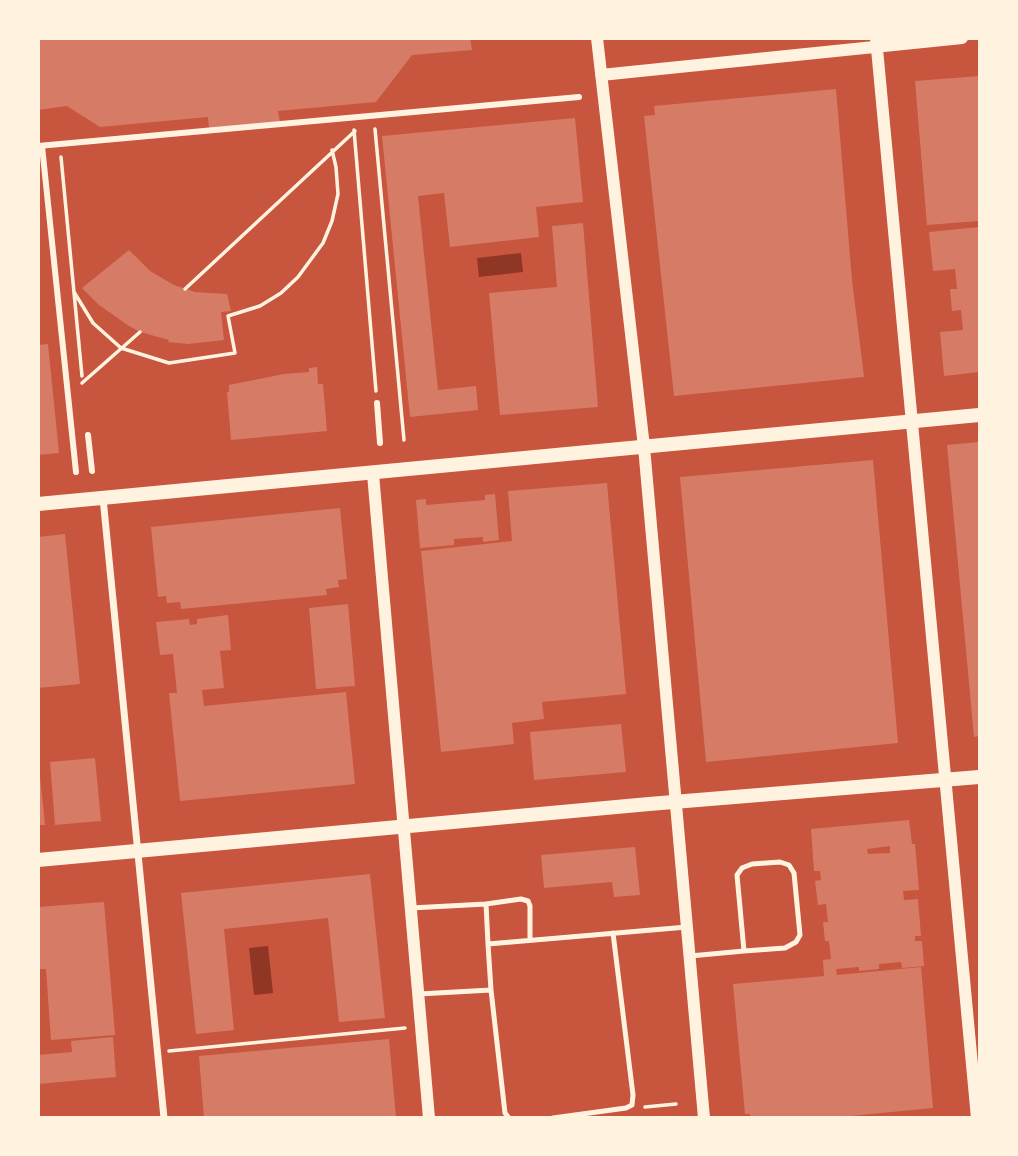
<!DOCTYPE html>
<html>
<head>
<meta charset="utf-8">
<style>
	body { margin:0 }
	#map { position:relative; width:1018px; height:1156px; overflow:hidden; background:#c8553d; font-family:"Source Serif 4",serif }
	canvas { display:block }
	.frame { position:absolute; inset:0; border:40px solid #fff3e0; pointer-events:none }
</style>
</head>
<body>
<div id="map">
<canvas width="1018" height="1156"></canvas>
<div class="frame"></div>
</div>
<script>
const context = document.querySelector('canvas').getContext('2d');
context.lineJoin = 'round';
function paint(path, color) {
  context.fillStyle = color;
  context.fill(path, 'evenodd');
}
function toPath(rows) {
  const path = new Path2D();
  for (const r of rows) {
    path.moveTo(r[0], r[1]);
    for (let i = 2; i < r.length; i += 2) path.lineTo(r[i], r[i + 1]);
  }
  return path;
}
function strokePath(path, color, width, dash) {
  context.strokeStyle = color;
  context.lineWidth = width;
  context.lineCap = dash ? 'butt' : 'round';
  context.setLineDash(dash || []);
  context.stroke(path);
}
const water = toPath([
	[521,253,523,272,479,277,477,258],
	[268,946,273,993,254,995,249,948]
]);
const building = toPath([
	[38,38,470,38,472,50,412,55,376,102,278,111,280,122,209,128,208,117,100,127,67,106,38,110],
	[979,76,979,221,927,225,915,81],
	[836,89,852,280,864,377,674,396,644,116,655,115,654,106],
	[575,118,583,202,536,207,539,237,450,247,444,193,418,196,438,390,476,386,478,410,410,417,382,136],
	[583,223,598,407,500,415,489,293,557,287,552,226],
	[979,227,979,372,944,376,940,332,963,330,961,310,952,311,950,289,957,289,955,269,933,271,929,232],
	[129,250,150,271,174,285,195,292,227,294,231,311,221,312,224,340,188,344,168,342,169,340,140,332,129,326,99,305,82,288],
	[48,344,59,453,38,455,38,345],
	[317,367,318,384,323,384,327,431,231,440,227,392,229,392,229,385,284,374,309,372,309,368],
	[979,442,979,736,974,737,947,445],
	[873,460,898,743,706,762,680,477],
	[607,483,626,694,542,702,544,719,512,723,514,744,441,752,421,551,512,541,508,491],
	[495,494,499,540,483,542,483,537,454,539,454,545,420,548,416,500,426,499,426,505,485,500,485,495],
	[340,508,347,579,338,580,339,587,326,589,327,595,181,609,180,602,167,603,166,596,158,597,151,527],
	[65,534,80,684,38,688,38,537],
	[348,604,355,686,316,689,309,608],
	[228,615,231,650,220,651,224,688,202,690,204,706,346,692,355,784,180,801,169,693,177,693,173,654,160,655,156,622,189,619,190,625,197,624,197,619],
	[621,724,626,772,534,780,530,732],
	[95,758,101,821,55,825,50,762],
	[38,776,40,776,45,825,38,825],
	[909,820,912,844,915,844,919,890,903,891,904,900,918,899,921,936,915,936,915,941,922,941,924,966,902,968,901,962,879,964,879,969,859,971,859,967,836,969,837,975,921,967,933,1108,830,1118,750,1118,750,1114,745,1114,733,984,824,976,823,960,831,959,829,941,825,941,823,922,828,922,826,904,818,905,815,881,821,880,820,871,814,871,811,829],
	[890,846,890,853,868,854,867,849],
	[635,847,640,895,614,897,612,882,544,888,541,855],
	[370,874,385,1018,339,1022,328,918,224,929,234,1030,196,1034,181,893],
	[104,902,115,1035,51,1040,46,969,38,969,38,907],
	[113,1037,116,1077,38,1084,38,1055,72,1052,71,1041],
	[389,1039,396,1118,204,1118,199,1056]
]);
const path = toPath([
	[375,129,404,440],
	[354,130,376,391],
	[61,157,82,376],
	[185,289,355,131],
	[74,292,93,323,121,348,169,363,235,353,228,316,260,306,281,293,298,277,323,243,332,221,338,194,336,167,332,150],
	[82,383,140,332],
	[169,1051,405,1028],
	[645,1107,676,1104]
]);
const service = toPath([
	[486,904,521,899,528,901,530,906,530,940],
	[411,908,486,904,488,944,687,927],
	[690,956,744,951,785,948,796,942,800,935,794,873,789,865,780,862,752,864,742,868,737,875,744,951],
	[491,990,505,1113,509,1118],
	[419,994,491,990,488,944],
	[553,1118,626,1108,632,1105,633,1095,613,933]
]);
const pedestrian = toPath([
	[38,146,579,97],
	[42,146,76,472],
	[377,403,380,443],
	[88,435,92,471]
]);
const minor = toPath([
	[103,498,164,1118]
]);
const tertiary = toPath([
	[597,38,644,447,704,1118],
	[876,38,977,1118],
	[601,75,962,38],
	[373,474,429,1118]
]);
const secondary = toPath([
	[38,504,979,415],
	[38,860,649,804,979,777]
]);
paint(water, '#8f3625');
paint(building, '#d67c66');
strokePath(path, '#fff3e0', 3.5);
strokePath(service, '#fff3e0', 5);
strokePath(pedestrian, '#fff3e0', 6);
strokePath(minor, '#fff3e0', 7);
strokePath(tertiary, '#fff3e0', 12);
strokePath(secondary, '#fff3e0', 14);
</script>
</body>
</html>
